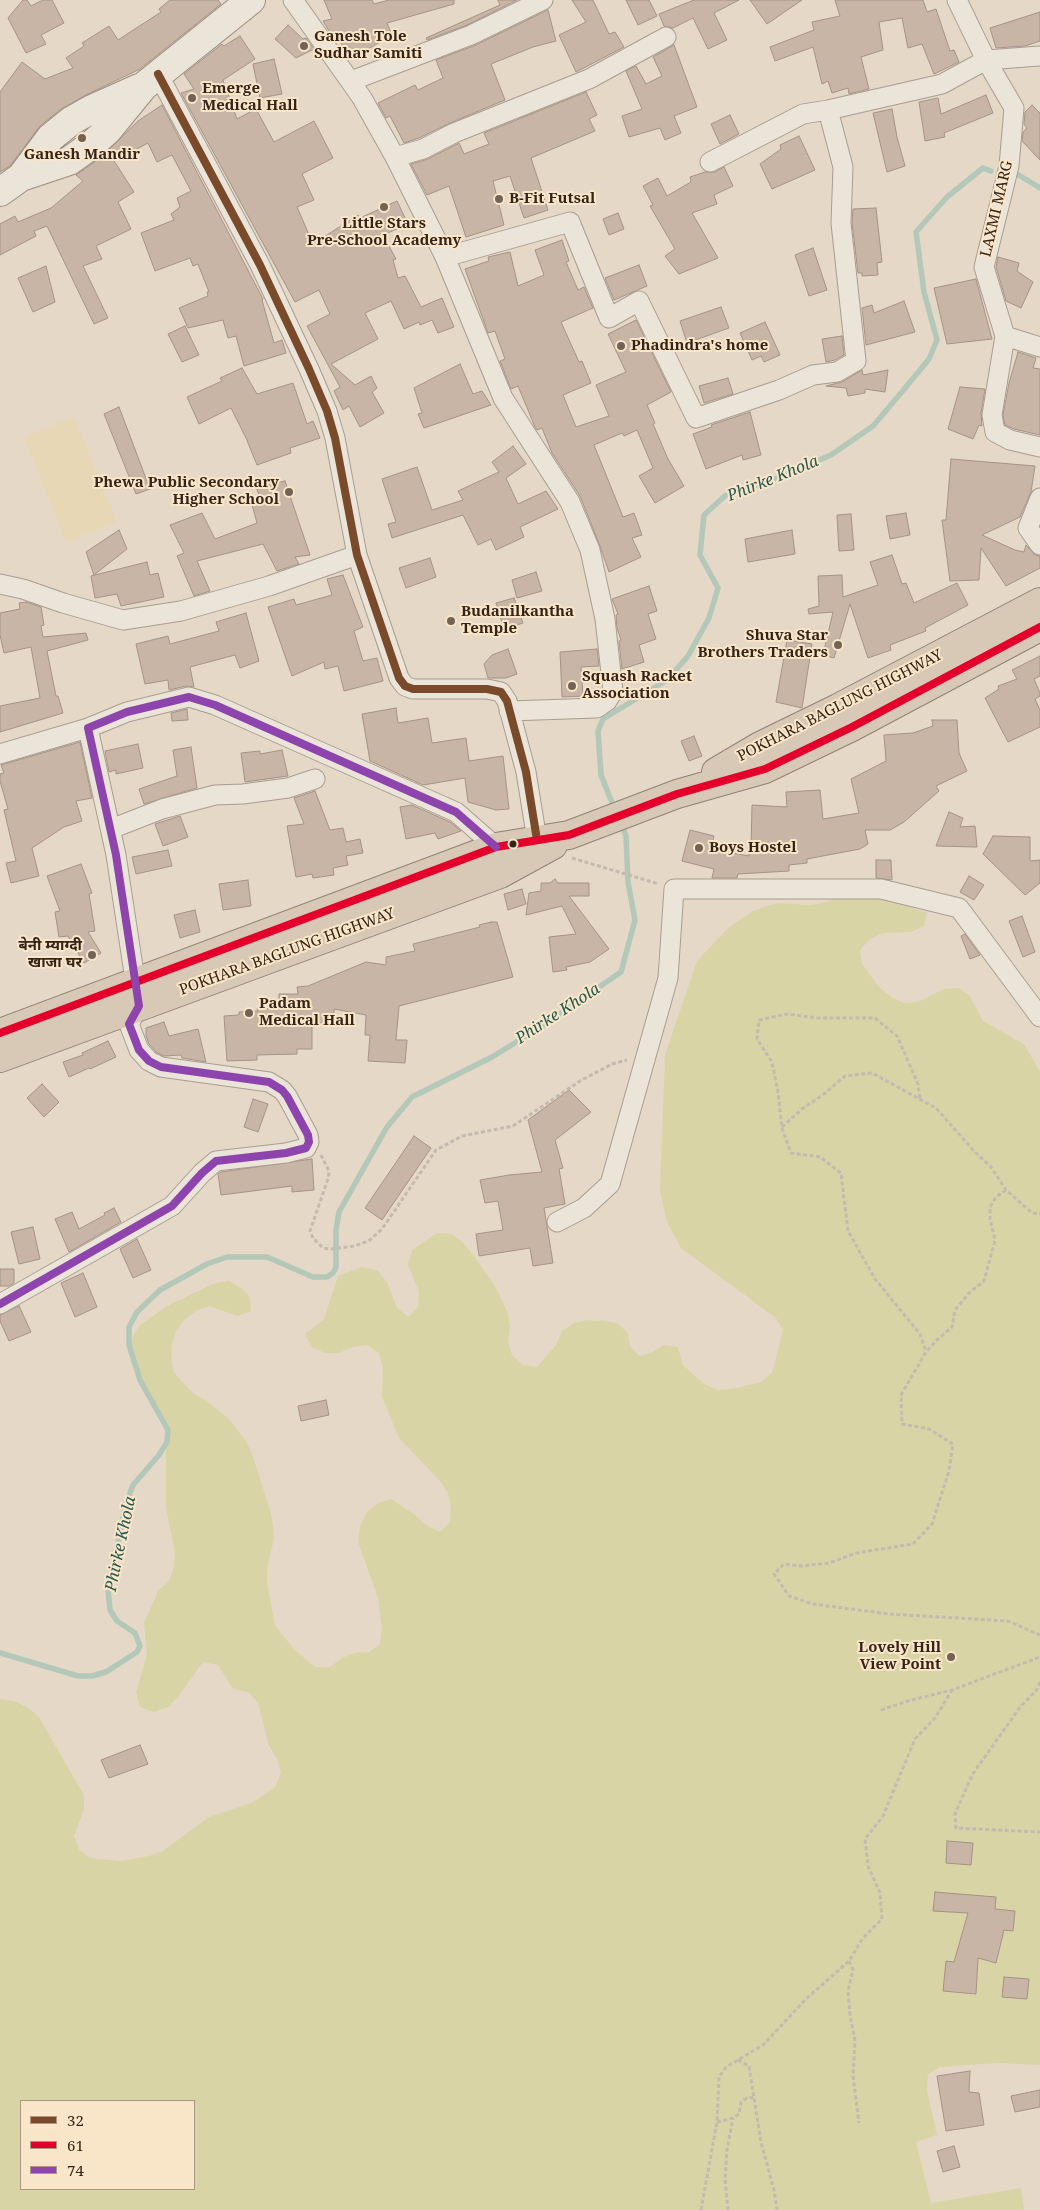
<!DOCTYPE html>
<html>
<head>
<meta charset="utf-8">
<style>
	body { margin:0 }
	#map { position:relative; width:1040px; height:2210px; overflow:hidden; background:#e5d8c6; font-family:"Noto Serif",serif }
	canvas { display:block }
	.legend { position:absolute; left:20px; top:2100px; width:175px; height:90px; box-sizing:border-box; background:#f9e6c9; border:1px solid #ab9883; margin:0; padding:6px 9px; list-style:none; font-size:15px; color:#362419 }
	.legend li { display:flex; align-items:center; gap:10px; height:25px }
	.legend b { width:25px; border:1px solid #ab9883 }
</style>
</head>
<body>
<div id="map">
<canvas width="1040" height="2210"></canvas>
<ul class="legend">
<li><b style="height:6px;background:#7a4b2a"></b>32</li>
<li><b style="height:6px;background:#e4002b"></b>61</li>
<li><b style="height:6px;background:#8e44ad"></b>74</li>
</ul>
</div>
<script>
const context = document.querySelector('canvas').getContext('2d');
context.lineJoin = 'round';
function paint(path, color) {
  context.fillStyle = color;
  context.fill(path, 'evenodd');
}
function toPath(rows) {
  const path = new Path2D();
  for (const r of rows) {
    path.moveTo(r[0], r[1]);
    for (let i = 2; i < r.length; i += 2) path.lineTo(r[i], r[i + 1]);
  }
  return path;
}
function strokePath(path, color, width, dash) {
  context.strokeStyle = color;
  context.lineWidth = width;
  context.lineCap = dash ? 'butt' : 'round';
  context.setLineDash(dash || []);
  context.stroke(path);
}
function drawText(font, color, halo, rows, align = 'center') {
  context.font = font + ' "Noto Serif","Noto Sans Devanagari",serif';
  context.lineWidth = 4;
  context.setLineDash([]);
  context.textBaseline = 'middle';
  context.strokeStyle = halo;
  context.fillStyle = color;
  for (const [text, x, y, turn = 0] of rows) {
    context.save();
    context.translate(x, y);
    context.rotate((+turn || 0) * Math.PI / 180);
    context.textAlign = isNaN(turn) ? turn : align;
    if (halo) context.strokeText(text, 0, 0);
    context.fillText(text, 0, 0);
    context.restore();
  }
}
const farmland = toPath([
	[74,417,117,522,66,542,24,437]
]);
const green = toPath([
	[864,892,927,913,924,926,911,932,883,933,870,939,860,950,862,964,880,988,891,997,904,1003,918,1002,944,989,959,988,970,996,983,1021,1024,1044,1040,1072,1040,2065,997,2063,940,2067,928,2074,927,2091,937,2135,916,2142,931,2203,1021,2188,1024,2210,0,2210,0,1699,17,1702,30,1709,40,1719,77,1783,84,1795,84,1809,74,1836,79,1849,90,1858,120,1861,149,1856,163,1851,209,1817,251,1803,264,1795,275,1787,281,1773,277,1759,269,1746,258,1703,248,1692,233,1689,218,1665,203,1662,178,1697,168,1707,154,1712,140,1707,136,1692,147,1655,144,1623,158,1591,169,1581,174,1567,175,1552,166,1508,166,1435,162,1421,133,1368,130,1353,132,1338,139,1326,165,1307,215,1283,229,1281,241,1288,250,1297,251,1311,238,1316,209,1306,196,1311,184,1320,176,1331,172,1344,171,1358,174,1373,194,1394,207,1401,229,1419,246,1441,252,1454,270,1510,273,1524,274,1539,267,1568,267,1582,275,1626,294,1649,315,1667,330,1667,342,1658,355,1653,369,1652,380,1644,382,1628,378,1598,358,1542,360,1527,366,1513,378,1503,391,1499,415,1515,426,1525,440,1532,450,1522,451,1507,448,1493,440,1481,399,1438,382,1397,383,1367,379,1353,367,1345,352,1347,339,1353,325,1353,312,1347,305,1334,324,1319,338,1276,362,1267,378,1271,387,1282,397,1308,409,1317,418,1307,419,1292,408,1265,412,1250,437,1233,451,1234,462,1242,471,1252,495,1286,508,1313,510,1327,508,1342,512,1355,523,1365,537,1367,556,1345,562,1331,574,1323,588,1320,602,1321,617,1323,628,1333,630,1346,639,1356,653,1352,664,1345,678,1347,683,1365,704,1384,718,1390,733,1389,761,1382,772,1373,783,1330,776,1318,681,1248,667,1222,660,1190,665,1055,697,961,729,927,753,911,766,906,780,903,810,905,823,903,837,897],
	[21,2101,194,2101,194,2189,21,2189]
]);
const stream = toPath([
	[1017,174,1040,188],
	[615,810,601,775,598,731,603,719,667,680,688,656,709,618,718,588,700,555,704,515,726,495,777,478,831,455,873,426,901,393,929,359,937,340,924,292,916,232,947,197,983,168,991,171],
	[0,1653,78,1676,92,1676,106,1672,137,1652,140,1646,135,1633,117,1621,110,1610,108,1590,126,1503,133,1485,159,1455,167,1442,168,1430,140,1380,129,1345,129,1327,137,1312,160,1290,207,1264,227,1257,267,1257,313,1277,327,1277,333,1273,336,1267,336,1230,339,1212,387,1127,412,1097,492,1057,541,1027,621,972,635,920,628,882,626,836,621,823]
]);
const building = toPath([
	[23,0,27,0,31,6,43,0,52,0,64,23,41,35,46,44,26,53,8,18,23,0],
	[170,0,218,0,221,4,140,69,86,95,61,109,40,126,10,166,0,172,0,92,22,62,45,79,73,68,66,58,84,46,82,43,109,26,118,40,161,12,159,9,170,0],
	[324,0,372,0,374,4,389,0,454,0,454,4,387,23,392,35,351,59,339,40,338,41,334,39,323,21,332,19,324,0],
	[498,0,517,0,467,25,427,40,426,38,500,5,498,0],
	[572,0,593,0,609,34,615,32,624,47,576,72,559,35,586,22,572,0],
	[626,0,649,0,657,16,638,25,626,0],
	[694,0,739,0,714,13,727,40,708,49,693,18,673,28,664,26,659,14,694,0],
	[750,0,802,0,767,24,750,0],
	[835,0,923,0,927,12,936,9,950,51,954,50,959,62,934,74,922,44,908,48,902,18,879,22,883,50,861,57,869,89,849,94,848,88,832,93,828,81,822,84,813,47,775,61,770,47,814,30,812,22,840,16,835,0],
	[548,10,556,41,533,47,491,64,505,100,450,123,419,138,404,143,390,116,386,118,378,103,415,85,418,90,443,78,436,60,476,45,548,10],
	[1040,12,1040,41,1025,46,996,48,990,28,1040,12],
	[288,25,303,39,306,38,314,49,296,58,275,39,288,25],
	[240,36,255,59,223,80,237,119,256,109,274,142,314,121,333,158,302,174,314,200,297,207,313,244,358,215,360,218,397,201,408,224,383,235,396,259,393,260,398,278,405,276,421,307,442,298,454,327,438,333,432,320,420,325,419,322,404,329,391,301,365,313,378,339,331,364,355,385,371,376,377,388,372,392,384,413,360,427,349,406,343,410,334,391,340,387,307,326,330,314,319,290,295,302,181,93,194,89,184,74,222,44,224,46,240,36],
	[674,45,697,107,674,116,681,133,665,140,660,128,629,137,622,116,642,109,626,71,636,66,646,84,662,76,653,57,674,45],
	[274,59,282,94,260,98,253,64,274,59],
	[586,92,597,115,589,119,595,131,531,158,548,210,524,218,510,176,493,181,504,225,466,237,449,186,427,195,411,164,428,159,459,143,464,154,489,144,484,133,586,92],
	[986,95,993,113,944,133,945,137,925,141,919,102,938,98,941,114,986,95],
	[162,105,263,299,262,300,274,343,282,340,286,353,244,366,236,336,228,338,223,320,188,328,179,308,208,296,207,292,209,292,198,264,193,266,190,258,155,271,141,233,174,220,171,214,180,207,177,198,191,191,172,155,157,162,148,143,114,161,134,192,118,202,131,229,96,246,102,259,83,266,108,318,94,324,47,226,34,231,36,236,0,255,0,224,15,216,18,222,51,208,83,181,76,175,100,158,138,121,162,105],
	[1032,105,1040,113,1040,160,1022,141,1023,132,1027,128,1024,124,1025,112,1032,105],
	[892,109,897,137,905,166,887,172,873,113,892,109],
	[730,115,739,134,720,144,711,124,730,115],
	[799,136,815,170,772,189,760,164,781,149,780,145,799,136],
	[724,167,733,186,714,195,717,204,692,213,718,258,679,274,665,256,675,249,650,206,653,205,643,186,658,178,667,196,691,182,690,177,705,172,715,172,724,167],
	[876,208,882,262,877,263,878,275,862,276,862,273,858,273,852,223,853,209,876,208],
	[618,213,624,229,609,235,603,219,618,213],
	[562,240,569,261,566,262,578,290,584,287,593,308,561,322,579,362,582,361,591,383,563,395,576,427,609,416,596,385,626,372,608,334,636,320,671,392,647,405,655,423,653,424,668,459,684,486,655,503,639,476,653,468,637,430,624,436,622,433,594,445,623,517,634,513,642,535,632,538,641,557,609,572,600,546,580,496,552,453,542,428,537,430,535,427,518,386,511,389,500,361,505,359,495,331,488,333,465,269,489,261,488,257,510,252,518,286,544,275,535,250,562,240],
	[813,248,827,290,809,296,795,255,813,248],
	[998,257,1019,263,1017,271,1033,282,1021,308,1006,301,996,267,998,257],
	[639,265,647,286,614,300,605,278,639,265],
	[46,266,55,302,33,312,18,278,46,266],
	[976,279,992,339,947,344,934,288,976,279],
	[904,301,915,332,866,345,862,308,872,305,874,313,904,301],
	[721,307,729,328,687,343,680,321,721,307],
	[765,322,780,355,764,362,761,356,752,360,740,333,765,322],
	[185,326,199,355,182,362,168,334,185,326],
	[842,336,844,355,835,360,826,362,822,339,842,336],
	[1018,352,1036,358,1033,368,1040,369,1040,435,1014,429,1005,425,1003,415,1009,383,1018,352],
	[460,364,473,394,482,391,491,405,424,428,418,414,422,413,414,388,460,364],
	[242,368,257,394,293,383,307,424,313,421,320,438,290,448,291,453,257,465,246,438,231,408,199,424,187,397,222,381,220,378,242,368],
	[862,370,863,375,888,370,885,392,865,389,865,393,848,396,846,388,826,386,842,382,862,370],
	[728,378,733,394,704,403,699,386,728,378],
	[960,387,985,389,981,413,982,426,979,425,973,439,948,429,960,387],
	[119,407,150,489,136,494,104,414,119,407],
	[750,412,761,455,743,460,742,455,706,469,693,434,712,427,711,425,750,412],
	[513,446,526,464,506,478,518,504,546,491,558,509,520,527,524,537,496,550,491,539,478,545,463,515,392,538,388,524,396,522,382,479,417,467,432,510,463,500,458,491,499,472,492,462,513,446],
	[951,459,1035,466,1031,492,1020,517,982,535,1015,550,1024,552,1026,545,1035,555,1040,556,1040,568,1006,586,981,548,979,580,950,581,942,520,946,520,951,459],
	[285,481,310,555,295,557,299,564,277,571,263,544,197,561,210,591,194,596,177,556,184,553,170,525,202,513,215,539,257,523,251,501,261,500,256,487,285,481],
	[906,513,910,535,890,539,886,516,906,513],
	[851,514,854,550,839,551,837,515,851,514],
	[119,530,127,549,94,575,86,552,119,530],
	[792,530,795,554,748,562,745,539,792,530],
	[892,555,902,584,906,583,914,603,957,583,968,605,925,628,926,631,890,645,891,650,868,658,850,604,834,658,823,655,833,612,809,614,808,609,819,606,818,576,842,575,843,597,878,585,870,562,892,555],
	[430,558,436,577,406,588,399,568,430,558],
	[147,562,150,575,158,573,164,597,121,606,117,594,95,598,91,576,147,562],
	[536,572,542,591,517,598,512,580,536,572],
	[343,575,363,627,354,631,363,661,377,658,383,681,344,691,338,666,325,669,324,662,292,676,268,607,294,599,296,605,332,595,327,579,343,575],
	[649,586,657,611,648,614,656,639,639,645,644,662,622,669,619,641,621,640,617,628,616,615,618,614,612,599,649,586],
	[514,598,523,623,504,629,496,603,514,598],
	[26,602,41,607,44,625,41,626,43,637,86,633,88,640,47,651,56,696,58,696,63,713,0,732,0,706,40,698,31,647,4,653,0,635,0,613,20,609,19,603,26,602],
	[246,613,259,661,240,668,235,655,190,667,194,687,186,686,169,690,168,680,145,684,136,644,168,636,170,644,219,631,216,622,246,613],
	[787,640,812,644,802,708,776,702,787,640],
	[508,649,517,674,506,678,488,678,484,664,492,655,508,649],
	[597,649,599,666,581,667,583,696,562,697,560,652,597,649],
	[1040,656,1040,676,1034,679,1040,693,1040,696,1035,699,1040,710,1040,727,1008,742,985,698,999,689,998,686,1017,679,1012,670,1040,656],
	[396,708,398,723,428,718,432,743,466,738,469,761,503,756,509,809,496,810,468,802,465,778,423,785,370,761,362,714,396,708],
	[187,709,188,720,172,721,171,713,187,709],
	[932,720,957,720,959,753,967,771,936,786,939,791,904,822,890,830,865,830,868,844,860,849,807,859,807,863,789,865,789,871,738,874,737,878,712,878,714,869,682,861,690,830,714,836,711,849,749,856,748,848,751,848,752,805,787,807,786,792,820,790,823,819,859,813,851,779,886,761,884,735,913,733,933,726,932,720],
	[694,736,702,756,689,761,681,741,694,736],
	[80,742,92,798,76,801,82,821,64,827,32,848,39,876,11,883,6,863,16,861,4,810,8,809,0,781,0,774,4,773,1,765,80,742],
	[138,744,143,768,116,774,116,770,109,772,105,751,138,744],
	[191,747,197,788,144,804,139,789,177,776,173,750,191,747],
	[282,750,288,776,245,782,241,753,260,751,260,754,282,750],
	[315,791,330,830,343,828,346,842,360,839,363,853,346,856,348,865,333,868,334,875,313,878,312,874,296,877,287,826,304,824,294,798,315,791],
	[412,805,450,822,461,831,438,839,435,833,406,839,400,807,412,805],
	[949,812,963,818,960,827,975,826,977,847,936,846,949,812],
	[180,816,188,837,163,846,155,824,180,816],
	[993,836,1030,837,1030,861,1040,860,1040,883,1025,895,983,854,993,836],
	[168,850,172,866,136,874,132,857,168,850],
	[876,860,891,860,892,880,876,878,876,860],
	[81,864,92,893,89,894,95,931,88,932,101,953,84,963,68,936,59,937,55,912,60,911,47,876,81,864],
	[969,876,984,885,974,900,960,892,969,876],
	[555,879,558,883,589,883,589,896,569,896,609,949,590,962,566,967,567,970,553,972,549,937,576,934,562,906,526,915,529,893,541,891,541,883,550,883,555,879],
	[248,880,251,906,223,910,219,884,248,880],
	[522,889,526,904,508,910,504,894,522,889],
	[195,910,200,932,180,938,174,915,195,910],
	[1022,916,1035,952,1023,957,1009,921,1022,916],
	[491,922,497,922,513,977,399,1006,396,1040,407,1040,405,1063,368,1061,370,1035,365,1035,366,1015,334,1009,334,1023,312,1023,312,1049,297,1049,297,1054,257,1055,257,1060,227,1061,224,1016,239,1015,239,1012,258,1011,257,1009,279,1008,279,994,298,994,297,987,308,986,366,962,386,965,386,957,415,951,413,944,480,927,479,925,491,922],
	[965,934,980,955,970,959,961,936,965,934],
	[164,1022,169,1036,198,1029,206,1062,182,1058,181,1055,164,1056,156,1052,149,1044,146,1036,146,1028,164,1022],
	[108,1041,116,1057,90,1069,89,1068,69,1077,63,1062,83,1055,82,1053,108,1041],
	[42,1084,59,1102,44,1117,27,1098,42,1084],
	[569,1090,591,1112,555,1140,563,1168,559,1169,565,1204,544,1208,553,1263,533,1266,530,1248,479,1256,476,1234,503,1230,498,1201,485,1203,480,1180,509,1175,542,1172,528,1120,569,1090],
	[253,1099,268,1104,258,1132,244,1127,253,1099],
	[414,1136,431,1148,382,1220,365,1208,414,1136],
	[312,1159,314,1190,292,1192,292,1186,221,1195,218,1174,221,1172,312,1159],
	[114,1208,121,1222,69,1252,55,1219,72,1212,79,1229,105,1215,104,1213,114,1208],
	[33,1227,40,1259,19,1264,11,1232,33,1227],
	[137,1239,151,1270,133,1278,120,1249,137,1239],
	[0,1269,14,1269,14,1283,9,1286,0,1286,0,1269],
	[83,1273,97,1307,75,1317,61,1283,83,1273],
	[19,1306,31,1332,9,1341,0,1321,0,1315,19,1306],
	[326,1400,329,1415,301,1421,298,1406,326,1400],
	[140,1745,148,1764,109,1778,101,1760,140,1745],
	[947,1841,973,1843,971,1865,946,1863,947,1841],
	[935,1892,996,1897,995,1909,1015,1911,1013,1931,1004,1930,996,1963,978,1958,976,1994,943,1991,946,1961,954,1962,968,1913,933,1911,935,1892],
	[1004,1977,1029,1979,1027,1999,1002,1997,1004,1977],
	[970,2071,969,2092,979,2093,984,2125,946,2131,937,2076,970,2071],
	[1040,2090,1040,2107,1015,2112,1011,2096,1040,2090],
	[954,2146,960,2167,943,2172,937,2151,954,2146]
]);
const path = toPath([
	[572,858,659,884],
	[920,1098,918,1084,897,1036,875,1018,817,1018,787,1014,759,1020,757,1039,772,1062,778,1092,782,1128,791,1153,820,1157,841,1173,848,1231,875,1279,920,1334,926,1352],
	[782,1127,802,1109,824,1094,845,1076,872,1073,936,1108,974,1151,991,1167,1006,1190,1032,1213,1040,1214],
	[321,1155,329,1171,328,1179,310,1231,313,1238,323,1248,331,1249,355,1246,370,1240,382,1229,436,1150,462,1136,513,1126,580,1081,612,1064,627,1060],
	[1006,1190,996,1197,990,1207,990,1219,995,1240,984,1281,970,1292,955,1310,952,1327,937,1340,926,1352,901,1395,902,1424,929,1429,953,1444,949,1471,932,1524,913,1544,856,1553,829,1563,800,1566,784,1564,774,1574,789,1596,813,1604,889,1614,1008,1621,1040,1635],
	[1040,1682,1036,1691,1021,1706,972,1775,955,1814,956,1828,1040,1832],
	[881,1710,908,1701,952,1690,1040,1657],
	[849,1961,853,1970,848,1991,850,2015,855,2040,853,2076,859,2123],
	[738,2060,749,2066,761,2142,774,2190,777,2210],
	[717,2122,733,2118,739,2114,741,2102,747,2098,755,2097],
	[701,2210,717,2122,719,2077,726,2067,763,2045,806,1999,849,1961,863,1938,882,1919,880,1893,868,1866,865,1839,883,1816,915,1739,935,1718,952,1690],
	[728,2210,725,2179,727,2150,733,2118]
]);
const street = toPath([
	[293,0,362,98,395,157,445,257,570,222,609,318,639,301,696,418,779,390,813,375,837,372,856,361,841,223,843,167,828,110,803,114,710,162],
	[957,0,986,60,1040,56],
	[158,74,260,265,309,369,327,411,335,438,357,555,399,678,405,686,413,689,487,689,501,692,507,701,526,772,537,840],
	[351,81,471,35,543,0],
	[828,110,942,84,986,60,1014,108,1009,166,984,267,1005,336,992,415,995,432,1010,440,1040,447],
	[395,157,423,149,454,133,589,79,666,37],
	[445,257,503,398,570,502,590,550,605,619,613,691,607,701,597,708,509,711],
	[1005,336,1040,347],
	[1040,498,1028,528,1040,545],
	[0,584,23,589,63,603,123,620,181,611,269,586,357,555],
	[0,754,88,728],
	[111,829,162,809,215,795,243,794,288,788,315,779],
	[557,1222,584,1208,610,1184,668,978,674,889,881,889,959,908,1040,1017],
	[0,1304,172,1206,202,1173,216,1161,286,1153,306,1148,309,1142,308,1135,287,1096,282,1090,269,1082,161,1067,149,1061,139,1050,129,1024,139,1006,116,855,88,728,127,712,189,697,215,705,456,812,496,847]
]);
const secondary = toPath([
	[21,177,50,138,71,121,92,109,139,88],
	[0,192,21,177,69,161,90,146,108,130,144,86,251,0]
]);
const highway = toPath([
	[716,772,760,746,838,708,1040,602],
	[0,1033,496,847,569,835,677,794,765,769,852,727,1040,627],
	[0,1058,500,874,553,845]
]);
const bus1 = toPath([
	[158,74,260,265,309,369,327,411,335,438,357,555,399,678,405,686,413,689,487,689,501,692,507,701,526,772,537,840]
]);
const bus2 = toPath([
	[0,1033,496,847,569,835,677,794,765,769,852,727,1040,627]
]);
const bus3 = toPath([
	[0,1304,172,1206,202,1173,216,1161,286,1153,306,1148,309,1142,308,1135,287,1096,282,1090,269,1082,161,1067,149,1061,139,1050,129,1024,139,1006,116,855,88,728,127,712,189,697,215,705,456,812,496,847]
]);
const markers = [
	[304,46,5,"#736356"],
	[192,98,5,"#736356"],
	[82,138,5,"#736356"],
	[499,199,5,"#736356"],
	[384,207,5,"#736356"],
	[621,346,5,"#736356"],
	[289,492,5,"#736356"],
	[451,621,5,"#736356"],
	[838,645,5,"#736356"],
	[572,686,5,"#736356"],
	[513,844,4.5,"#362419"],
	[699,848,5,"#736356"],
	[92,955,5,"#736356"],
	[249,1013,5,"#736356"],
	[951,1657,5,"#736356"]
];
const poiNames = [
	["Ganesh Tole",314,37],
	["Sudhar Samiti",314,54],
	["Emerge",202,89],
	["Medical Hall",202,106],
	["Ganesh Mandir",82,155,"center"],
	["B-Fit Futsal",509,199],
	["Little Stars",384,224,"center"],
	["Pre-School Academy",384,241,"center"],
	["Phadindra's home",631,346],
	["Phewa Public Secondary",279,483,"right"],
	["Higher School",279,500,"right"],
	["Budanilkantha",461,612],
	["Temple",461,629],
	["Shuva Star",828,636,"right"],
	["Brothers Traders",828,653,"right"],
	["Squash Racket",582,677],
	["Association",582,694],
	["Boys Hostel",709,848],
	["बेनी म्याग्दी",82,946,"right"],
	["खाजा घर",82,963,"right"],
	["Padam",259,1004],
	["Medical Hall",259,1021],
	["Lovely Hill",941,1648,"right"],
	["View Point",941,1665,"right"]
];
const streetNames = [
	["LAXMI MARG",997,209,-77],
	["POKHARA BAGLUNG HIGHWAY",840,706,-27],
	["POKHARA BAGLUNG HIGHWAY",287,952,-20]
];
const waterNames = [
	["Phirke Khola",773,479,-22],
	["Phirke Khola",558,1014,-33],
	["Phirke Khola",121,1544,-78]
];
paint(farmland, '#e7d7b4');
paint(green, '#d9d4a6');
strokePath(stream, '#b3c8b9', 5.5);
paint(building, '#c9b5a6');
strokePath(building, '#a49386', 1);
strokePath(street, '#a89d90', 21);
strokePath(secondary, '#998d80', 30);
strokePath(highway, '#8e8277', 30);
strokePath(path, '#c3bab0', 3, [4, 2.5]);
strokePath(street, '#ebe4d9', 19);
strokePath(secondary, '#ebe4d9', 28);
strokePath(highway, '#d8c8b6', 28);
strokePath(bus1, '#7a4b2a', 8);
strokePath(bus2, '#e4002b', 8);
strokePath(bus3, '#8e44ad', 8);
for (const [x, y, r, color] of markers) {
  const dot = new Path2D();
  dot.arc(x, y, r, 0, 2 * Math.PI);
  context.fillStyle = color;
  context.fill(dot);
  strokePath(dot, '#f9e6c9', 2);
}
drawText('bold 15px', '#362419', '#f9e6c9', poiNames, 'left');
drawText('15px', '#362419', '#f9e6c9', streetNames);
drawText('italic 16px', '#265850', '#f9e6c9', waterNames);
</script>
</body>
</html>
